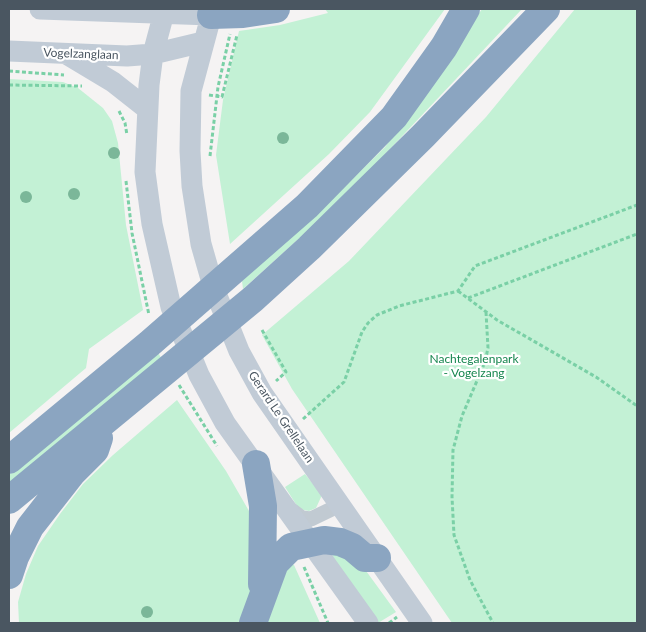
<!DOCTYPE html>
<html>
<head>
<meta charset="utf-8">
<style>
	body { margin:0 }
	#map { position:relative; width:646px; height:632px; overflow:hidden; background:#f5f3f3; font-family:Lato,sans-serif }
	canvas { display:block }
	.frame { position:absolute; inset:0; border:10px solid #4a5661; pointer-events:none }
</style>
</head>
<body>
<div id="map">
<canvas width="646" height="632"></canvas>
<div class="frame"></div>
</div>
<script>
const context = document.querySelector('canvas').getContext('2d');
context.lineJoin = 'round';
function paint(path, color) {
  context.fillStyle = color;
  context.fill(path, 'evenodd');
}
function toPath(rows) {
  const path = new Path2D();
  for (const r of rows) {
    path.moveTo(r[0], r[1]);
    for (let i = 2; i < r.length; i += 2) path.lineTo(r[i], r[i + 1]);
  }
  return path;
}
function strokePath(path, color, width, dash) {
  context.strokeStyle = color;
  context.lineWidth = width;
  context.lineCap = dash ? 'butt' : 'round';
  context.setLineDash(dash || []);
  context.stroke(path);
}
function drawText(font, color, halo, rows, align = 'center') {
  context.font = font + ' Lato,sans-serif';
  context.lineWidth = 4.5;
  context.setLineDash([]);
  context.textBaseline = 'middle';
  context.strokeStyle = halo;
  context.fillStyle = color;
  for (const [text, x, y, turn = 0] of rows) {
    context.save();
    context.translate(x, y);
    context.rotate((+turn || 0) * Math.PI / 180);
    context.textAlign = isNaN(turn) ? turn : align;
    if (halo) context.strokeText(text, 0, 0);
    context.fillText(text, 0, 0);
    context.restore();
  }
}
const green = toPath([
	[325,9,445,9,370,112,329,154,230,244,216,155,223,100,239,31,280,25,328,13],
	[482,9,522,9,374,166,325,215,243,289,242,281,320,211,385,147,435,78],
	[575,9,637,9,637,623,452,623,292,389,262,335,349,261,486,117],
	[9,79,63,82,78,88,103,108,112,121,118,143,126,225,143,310,89,349,86,368,9,433],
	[158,352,162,360,9,484,9,475],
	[177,400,226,471,253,518,254,589,242,618,238,623,19,623,18,602,26,574,38,546,60,514,83,484,113,455],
	[305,474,322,495,316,508,309,511,299,509,285,487],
	[333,552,361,564,396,612,378,623,332,557],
	[289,563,294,565,320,623,261,623]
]);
const path = toPath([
	[9,71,64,75],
	[9,85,82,86],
	[209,95,222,97,237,35],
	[119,111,125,123,127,135],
	[210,156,218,87,230,34],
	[126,181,132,233,149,315],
	[458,291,497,320,596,377,637,406],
	[468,298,637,234],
	[486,312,488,348,485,362,462,416,453,450,452,497,454,535,470,580,493,623],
	[262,330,286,372,276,381],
	[179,385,217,446],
	[303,419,344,382,362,332,368,323,377,315,399,306,458,291,475,266,637,205],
	[304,567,328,623],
	[389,623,397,617]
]);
const street = toPath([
	[290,509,302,518,311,519,340,505]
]);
const secondary = toPath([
	[40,9,211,15],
	[165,9,153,54,149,85,145,172,152,224,171,307,199,375,225,423,368,623],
	[213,9,191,91,190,151,192,186,201,244,213,286,239,351,262,393,422,623],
	[9,51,127,56,153,54,203,42],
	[68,55,113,82,146,108]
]);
const highway = toPath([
	[211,15,243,14,276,9],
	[9,460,149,344,307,206,394,117,444,47,466,9],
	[256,464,263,506,262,584],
	[9,500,253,299,309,248,423,136,546,9],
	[9,575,15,557,30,527,73,472,95,450,99,438],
	[253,623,275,563,291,547,324,540,340,542,352,547,365,558,377,558]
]);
const trees = [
	[283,138],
	[114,153],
	[74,194],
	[26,197],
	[147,612]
];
const streetNames = [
	["Vogelzanglaan",81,54,2],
	["Gerard Le Grellelaan",281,417,56]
];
const parkNames = [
	["Nachtegalenpark",474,359],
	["- Vogelzang",474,373]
];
paint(green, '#c3f1d5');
strokePath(path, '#7ad0a6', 3, [4, 2.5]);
strokePath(street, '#c1cad2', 15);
strokePath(secondary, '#c1cbd6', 21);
strokePath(highway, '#8ba5c1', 28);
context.fillStyle = '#7bb799';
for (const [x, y] of trees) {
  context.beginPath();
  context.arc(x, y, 6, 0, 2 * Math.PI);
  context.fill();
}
drawText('12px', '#4a5661', '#fff', streetNames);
drawText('12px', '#17864f', '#fff', parkNames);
</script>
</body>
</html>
